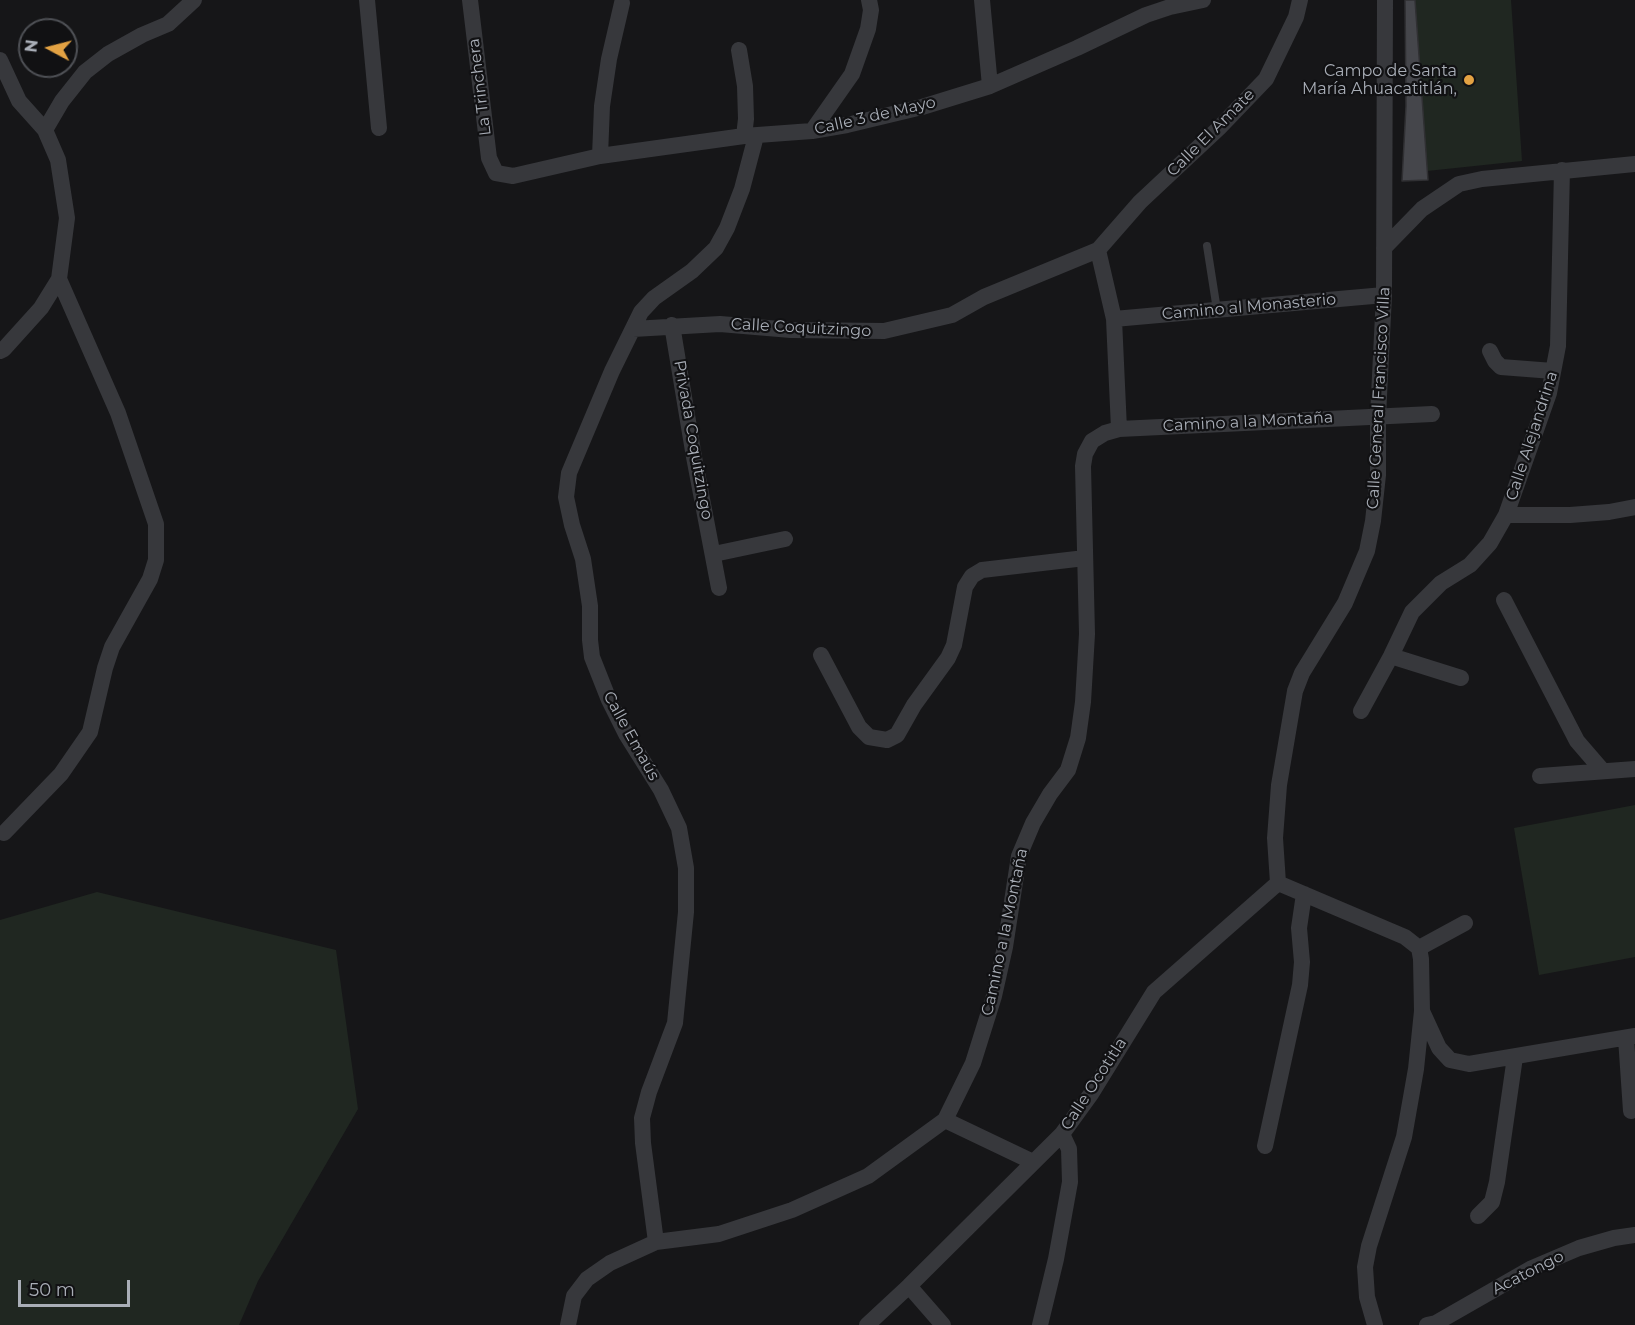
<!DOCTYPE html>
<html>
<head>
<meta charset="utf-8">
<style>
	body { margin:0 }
	#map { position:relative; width:1635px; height:1325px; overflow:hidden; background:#161618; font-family:Montserrat,sans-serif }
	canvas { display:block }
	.north { position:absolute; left:18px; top:18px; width:60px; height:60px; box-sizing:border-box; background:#111113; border:2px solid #4e5055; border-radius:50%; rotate:277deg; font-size:16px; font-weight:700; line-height:24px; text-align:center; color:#a9aeb7 }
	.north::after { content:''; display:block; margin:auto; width:21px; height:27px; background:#e3a243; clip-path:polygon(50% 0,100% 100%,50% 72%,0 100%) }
	.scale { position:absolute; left:18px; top:1280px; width:112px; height:27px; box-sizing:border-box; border:3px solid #a9aeb7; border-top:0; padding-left:8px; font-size:18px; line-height:21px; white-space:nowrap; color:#a9aeb7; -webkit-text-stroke:4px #111113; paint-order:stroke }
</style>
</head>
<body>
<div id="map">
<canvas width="1635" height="1325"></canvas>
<div class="north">N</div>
<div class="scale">50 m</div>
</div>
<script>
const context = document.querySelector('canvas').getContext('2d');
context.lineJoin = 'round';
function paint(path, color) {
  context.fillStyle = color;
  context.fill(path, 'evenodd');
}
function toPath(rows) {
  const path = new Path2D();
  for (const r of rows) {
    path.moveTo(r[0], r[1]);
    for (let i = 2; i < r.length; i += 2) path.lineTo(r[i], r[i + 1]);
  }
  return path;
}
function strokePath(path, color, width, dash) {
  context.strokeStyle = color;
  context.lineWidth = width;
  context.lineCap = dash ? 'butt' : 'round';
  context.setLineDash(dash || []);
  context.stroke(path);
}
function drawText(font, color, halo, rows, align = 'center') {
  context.font = font + ' Montserrat,sans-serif';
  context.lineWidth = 4.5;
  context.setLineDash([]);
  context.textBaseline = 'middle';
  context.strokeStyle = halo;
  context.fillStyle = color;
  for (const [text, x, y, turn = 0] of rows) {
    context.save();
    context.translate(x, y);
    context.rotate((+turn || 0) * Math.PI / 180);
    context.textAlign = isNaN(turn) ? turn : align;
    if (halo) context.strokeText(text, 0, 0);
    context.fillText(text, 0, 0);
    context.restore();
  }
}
const green = toPath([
	[1415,0,1511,0,1522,161,1427,171],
	[1635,805,1635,957,1539,975,1514,828],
	[97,892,336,950,358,1109,258,1281,239,1325,0,1325,0,920]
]);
const building = toPath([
	[1405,0,1415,0,1428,180,1402,181,1406,106,1405,0]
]);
const lane = toPath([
	[1207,246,1217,310]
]);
const street = toPath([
	[367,0,379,128],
	[470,0,489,158,496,173,513,176,600,156,744,136,812,131,847,125,922,107,990,86,1077,48,1146,15,1170,7,1203,0],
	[982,0,990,86],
	[739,50,745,86,746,119,744,136],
	[0,60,19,101,45,130,58,160,67,218,59,279,41,308,4,349,0,351],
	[45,130,62,101,85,72,108,54,142,35,168,24,194,0],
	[812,131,852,74,868,29,871,10,869,0],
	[600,156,602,106,609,59,622,3],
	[1384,248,1422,209,1459,184,1482,179,1635,164],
	[1098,250,1114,319,1119,429],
	[1114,319,1384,295],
	[672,325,694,457,719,588],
	[633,329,720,324,791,330,884,331,952,315,984,297,1098,250,1140,202,1219,128,1266,79,1296,17,1300,0],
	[1490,351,1495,361,1501,367,1553,371],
	[1506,515,1570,515,1609,512,1635,507],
	[714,554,785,539],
	[1504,600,1577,741,1602,770],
	[821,655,859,727,869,737,887,740,897,735,914,705,948,658,954,645,965,587,972,576,982,570,1085,558],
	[1391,656,1461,678],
	[1361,711,1391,656,1412,612,1441,583,1470,565,1490,543,1506,515,1549,393,1558,346,1562,170],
	[1540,776,1635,769],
	[4,833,61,774,90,732,105,668,112,647,150,579,156,560,156,524,118,413,59,279],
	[1278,883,1275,838,1279,785,1295,691,1302,673,1345,603,1367,551,1373,521,1378,475,1378,416,1384,295,1385,0],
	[1278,883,1405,937,1419,948,1421,959,1422,1011,1416,1069,1404,1137,1369,1246,1365,1267,1367,1297,1375,1325],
	[1419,948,1465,923],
	[1422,1011,1439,1048,1450,1060,1469,1064,1635,1036],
	[1626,1038,1631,1111],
	[945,1120,1033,1162],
	[1265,1146,1300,985,1302,962,1299,928,1304,894],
	[1478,1216,1492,1202,1497,1182,1515,1057],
	[656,1242,643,1143,642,1118,649,1092,675,1023,686,912,686,868,679,828,661,790,626,734,609,700,592,657,590,640,590,606,583,559,572,525,566,497,569,473,612,371,641,312,654,298,692,271,716,248,727,228,742,189,756,136],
	[909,1286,943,1325],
	[568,1325,574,1296,587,1279,610,1263,656,1242,719,1234,792,1210,868,1176,945,1120,973,1063,994,996,1005,947,1019,856,1033,823,1050,794,1068,770,1078,738,1083,702,1087,634,1083,466,1085,454,1092,441,1105,433,1119,429,1432,414],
	[867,1325,909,1286,1062,1134,1091,1094,1154,992,1278,883],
	[1040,1325,1056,1259,1070,1182,1069,1149,1062,1134],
	[1427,1325,1436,1323,1532,1268,1579,1248,1614,1238,1635,1235]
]);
const markers = [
	[1469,80,6,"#e3a243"]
];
const poiNames = [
	["Campo de Santa",1457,71],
	["María Ahuacatitlán,",1457,89]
];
const streetNames = [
	["La Trinchera",480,87,-97],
	["Calle 3 de Mayo",875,116,-13],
	["Calle El Amate",1211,133,-45],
	["Camino al Monasterio",1249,307,-5],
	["Calle Coquitzingo",801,328,3],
	["Calle General Francisco Villa",1379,398,-87],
	["Camino a la Montaña",1248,422,-3],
	["Calle Alejandrina",1532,436,-72],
	["Privada Coquitzingo",693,440,80],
	["Calle Emaús",631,736,61],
	["Camino a la Montaña",1005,932,-78],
	["Calle Ocotitla",1094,1084,-57],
	["Acatongo",1528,1273,-27]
];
paint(green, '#202721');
paint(building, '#45464b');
strokePath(building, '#303033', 1.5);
strokePath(lane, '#37383c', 8);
strokePath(street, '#37383c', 16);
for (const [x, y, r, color] of markers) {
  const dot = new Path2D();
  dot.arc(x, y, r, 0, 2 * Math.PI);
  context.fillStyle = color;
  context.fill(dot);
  strokePath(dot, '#111113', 2);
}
drawText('16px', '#a9aeb7', '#111113', poiNames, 'right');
drawText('16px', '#a9aeb7', '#111113', streetNames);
</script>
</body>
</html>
